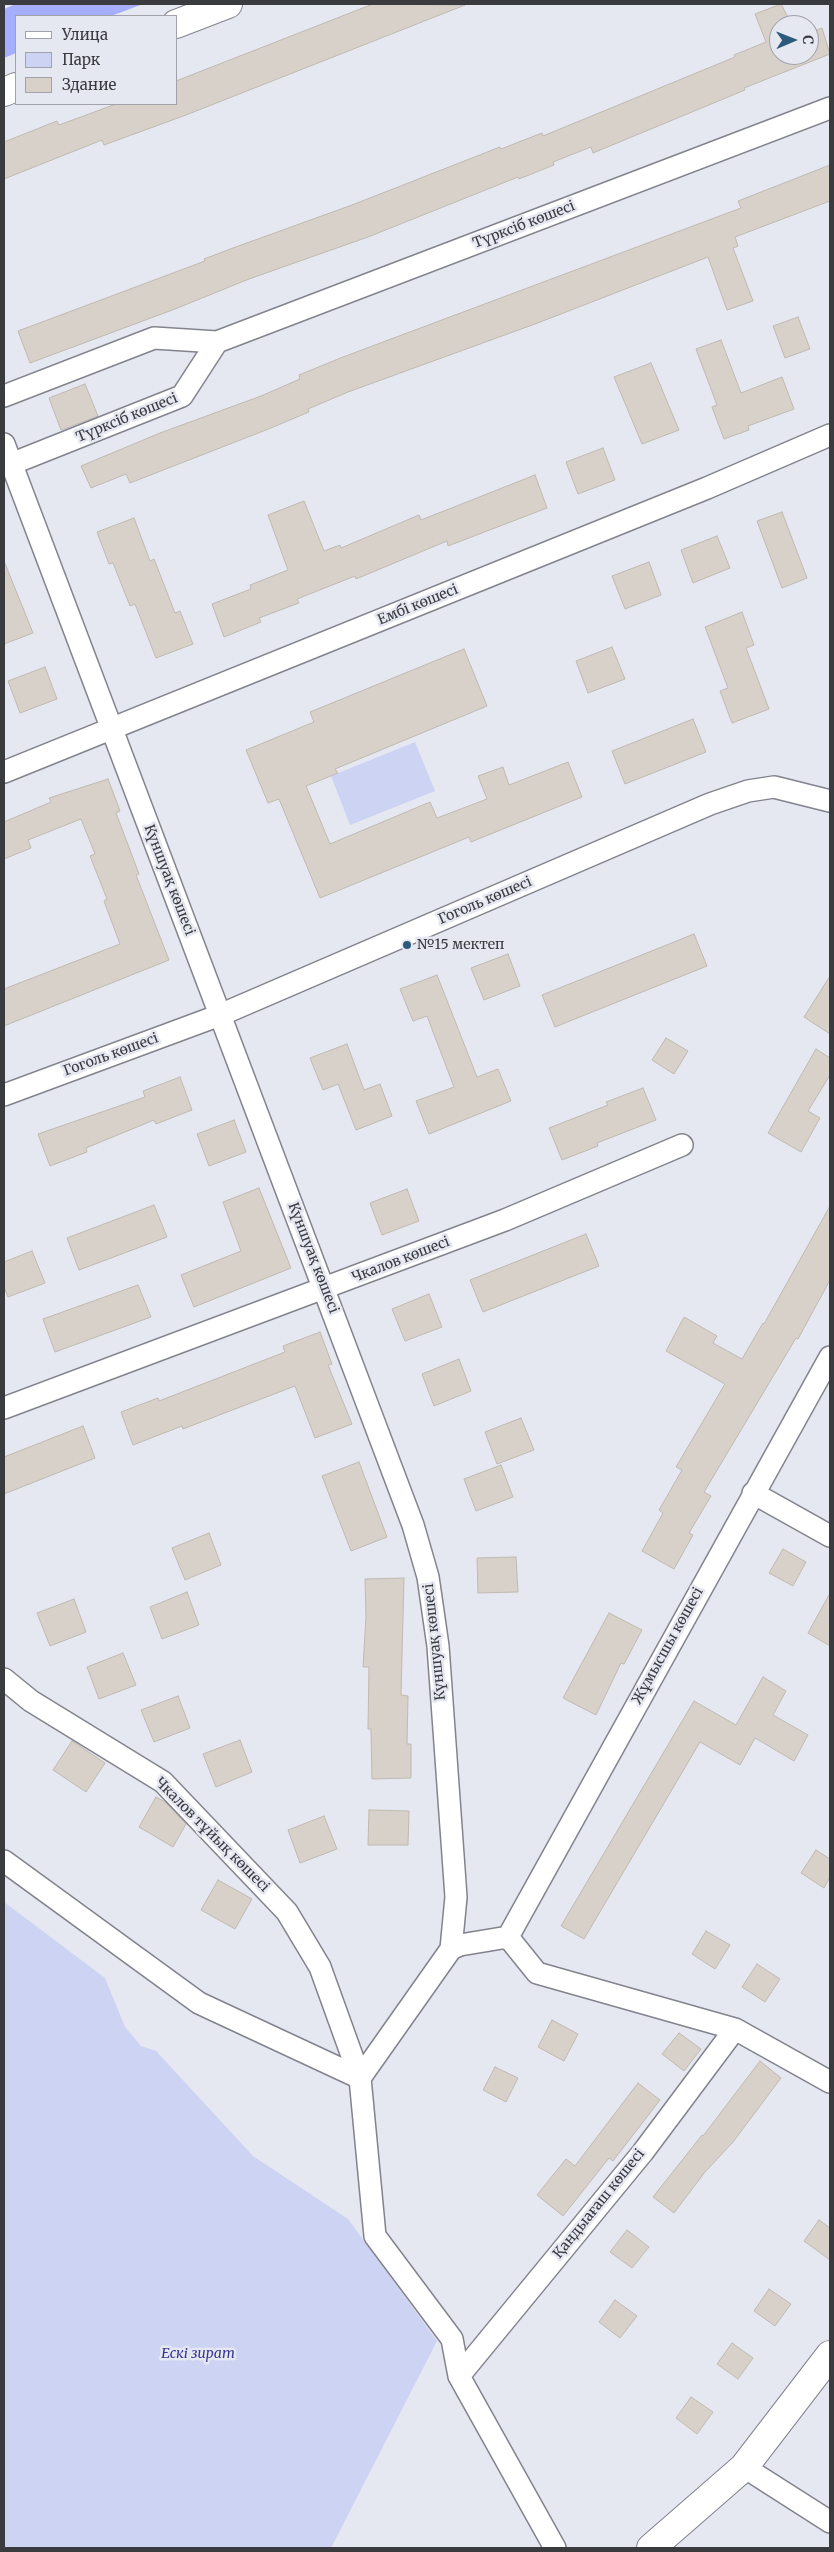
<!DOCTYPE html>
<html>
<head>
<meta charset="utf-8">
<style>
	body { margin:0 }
	#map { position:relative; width:834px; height:2552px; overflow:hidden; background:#e5e7f1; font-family:Merriweather,serif }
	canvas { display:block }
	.frame { position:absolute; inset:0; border:5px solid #3a3b3f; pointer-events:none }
	.legend { position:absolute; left:15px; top:15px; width:162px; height:90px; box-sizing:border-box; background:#e5e7f1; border:1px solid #a1a2aa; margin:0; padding:6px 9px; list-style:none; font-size:15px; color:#3a3b3f }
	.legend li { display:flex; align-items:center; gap:10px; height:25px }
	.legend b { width:25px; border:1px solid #a1a2aa }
	.north { position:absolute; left:769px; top:15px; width:50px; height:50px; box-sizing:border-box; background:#e5e7f1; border:1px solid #a1a2aa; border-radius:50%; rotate:89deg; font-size:14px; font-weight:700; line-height:20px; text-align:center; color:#3a3b3f }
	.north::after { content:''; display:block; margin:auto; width:18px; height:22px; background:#2c5a7a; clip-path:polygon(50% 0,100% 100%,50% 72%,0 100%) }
</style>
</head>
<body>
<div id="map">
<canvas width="834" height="2552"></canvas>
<div class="frame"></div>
<ul class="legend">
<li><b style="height:6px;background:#fff"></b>Улица</li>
<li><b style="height:14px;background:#cdd3f3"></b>Парк</li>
<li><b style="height:14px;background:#d8d1c9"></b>Здание</li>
</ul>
<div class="north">С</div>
</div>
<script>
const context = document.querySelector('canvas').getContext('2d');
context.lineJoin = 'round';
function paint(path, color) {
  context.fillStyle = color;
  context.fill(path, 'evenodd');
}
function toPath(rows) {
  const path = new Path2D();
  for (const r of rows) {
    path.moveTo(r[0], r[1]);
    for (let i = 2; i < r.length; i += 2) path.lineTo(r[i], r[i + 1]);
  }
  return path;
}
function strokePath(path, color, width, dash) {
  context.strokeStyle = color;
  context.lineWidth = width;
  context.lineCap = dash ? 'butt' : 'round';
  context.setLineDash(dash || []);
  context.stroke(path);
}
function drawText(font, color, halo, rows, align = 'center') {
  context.font = font + ' Merriweather,serif';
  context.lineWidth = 5;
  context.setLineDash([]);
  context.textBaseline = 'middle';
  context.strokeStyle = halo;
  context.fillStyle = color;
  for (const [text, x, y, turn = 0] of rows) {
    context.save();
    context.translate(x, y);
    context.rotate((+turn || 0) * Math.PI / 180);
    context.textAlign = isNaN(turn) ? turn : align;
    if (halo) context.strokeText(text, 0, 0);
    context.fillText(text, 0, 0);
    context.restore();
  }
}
const green = toPath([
	[415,742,435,791,350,825,331,776],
	[4,1902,105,1978,125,2027,141,2046,156,2051,253,2156,348,2219,437,2341,331,2548,4,2548]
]);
const forest = toPath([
	[16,4,143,4,111,16,16,16,16,53,4,58,4,9]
]);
const building = toPath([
	[373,4,465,5,186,115,104,145,102,140,4,179,4,142,57,121,59,125,116,104,176,104,176,81,373,4],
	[781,4,792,25,779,25,779,55,809,55,809,33,822,28,830,54,744,88,745,90,593,153,591,147,553,162,554,165,519,179,518,177,368,237,249,279,175,309,30,363,18,331,205,261,204,259,233,248,352,205,500,147,501,149,542,133,543,136,735,57,734,55,766,42,755,14,781,4],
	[830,165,830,201,735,237,738,246,733,248,753,301,727,310,708,257,535,324,348,392,308,409,309,412,266,430,130,483,126,474,91,488,81,466,160,433,261,396,300,379,299,375,343,357,741,208,738,201,830,165],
	[798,317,810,349,785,358,773,326,798,317],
	[721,340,741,393,782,377,794,409,748,426,749,430,724,439,712,407,717,405,696,349,721,340],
	[651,363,679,430,642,444,614,377,651,363],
	[85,384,98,416,61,430,49,398,85,384],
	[603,448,615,480,578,494,566,462,603,448],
	[535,475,547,508,448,546,447,541,356,579,355,576,297,599,299,603,259,618,261,622,224,637,212,604,251,589,250,585,288,570,268,515,304,501,324,551,340,545,341,548,419,515,421,520,535,475],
	[782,512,807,578,782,588,757,521,782,512],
	[134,518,150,561,154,559,175,613,180,611,193,644,156,658,135,604,130,606,113,563,109,564,97,532,134,518],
	[717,536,730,568,693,583,681,550,717,536],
	[4,561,33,633,4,644,4,561],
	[649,562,661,595,625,609,612,576,649,562],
	[742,612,754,645,746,648,769,709,732,723,720,691,728,688,705,627,742,612],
	[612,647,625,679,588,693,576,661,612,647],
	[464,649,487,706,335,769,338,773,306,786,330,844,430,802,437,818,487,799,478,776,503,767,509,785,568,762,582,797,471,842,469,837,320,898,279,799,268,803,246,750,314,722,310,712,464,649],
	[45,667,57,699,20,713,8,681,45,667],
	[693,719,706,752,625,784,612,751,693,719],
	[108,779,120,811,116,813,139,874,136,875,169,960,4,1026,4,989,120,944,104,901,107,899,90,856,95,854,81,819,28,840,31,848,4,859,4,822,51,802,49,798,108,779],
	[694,934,707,966,555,1027,542,995,694,934],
	[508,954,520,986,484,1000,471,968,508,954],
	[437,975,477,1077,498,1069,511,1101,429,1134,416,1101,454,1087,427,1016,413,1021,400,989,437,975],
	[830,976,830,1034,804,1017,830,976],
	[666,1038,688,1051,674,1074,652,1060,666,1038],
	[347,1044,364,1090,380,1084,392,1116,356,1130,338,1084,323,1090,310,1058,347,1044],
	[816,1049,830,1058,830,1075,808,1111,820,1118,801,1152,768,1133,816,1049],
	[180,1077,192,1110,156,1124,154,1120,86,1148,87,1152,50,1166,38,1134,145,1097,143,1091,180,1077],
	[643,1088,656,1120,597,1143,598,1146,562,1160,549,1128,608,1105,606,1102,643,1088],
	[234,1120,246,1152,209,1166,197,1134,234,1120],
	[259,1188,291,1268,194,1307,181,1275,241,1251,223,1202,259,1188],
	[407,1189,419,1221,382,1235,370,1203,407,1189],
	[154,1205,167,1237,79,1270,67,1238,154,1205],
	[830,1206,830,1280,798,1339,796,1338,704,1492,711,1496,689,1533,693,1535,674,1569,642,1551,663,1513,659,1510,682,1470,676,1467,725,1384,666,1351,684,1317,717,1336,713,1343,742,1359,763,1323,764,1324,830,1206],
	[586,1234,599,1266,483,1312,470,1280,586,1234],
	[32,1251,45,1283,8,1297,4,1287,4,1262,32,1251],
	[138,1285,151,1317,55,1352,43,1319,138,1285],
	[429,1294,442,1327,405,1341,392,1309,429,1294],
	[320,1332,332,1364,328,1365,352,1424,315,1438,295,1386,183,1429,182,1426,133,1445,121,1412,158,1398,159,1401,285,1352,283,1346,320,1332],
	[459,1359,471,1391,434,1406,422,1374,459,1359],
	[521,1418,534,1450,497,1464,485,1432,521,1418],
	[83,1426,95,1458,4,1494,4,1457,83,1426],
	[359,1462,387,1537,351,1551,322,1476,359,1462],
	[501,1465,513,1497,476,1511,464,1479,501,1465],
	[209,1533,221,1565,185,1580,172,1548,209,1533],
	[783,1549,806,1562,793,1586,769,1573,783,1549],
	[516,1557,518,1592,478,1593,477,1558,516,1557],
	[404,1578,401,1695,408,1696,407,1744,411,1744,411,1778,372,1779,371,1729,368,1729,369,1667,363,1667,366,1617,365,1579,404,1578],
	[187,1592,199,1625,162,1639,150,1607,187,1592],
	[830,1593,830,1646,808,1633,830,1593],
	[74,1599,86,1632,50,1646,37,1613,74,1599],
	[609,1613,642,1630,624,1664,621,1663,596,1715,563,1698,609,1613],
	[123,1653,136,1685,99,1699,87,1667,123,1653],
	[763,1677,786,1691,773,1715,808,1735,794,1761,755,1738,740,1765,700,1742,584,1939,561,1926,694,1701,736,1725,763,1677],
	[178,1696,190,1728,154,1742,141,1710,178,1696],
	[240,1740,252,1772,216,1787,203,1754,240,1740],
	[72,1741,105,1763,86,1792,53,1770,72,1741],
	[156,1797,165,1802,186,1824,173,1847,139,1827,156,1797],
	[369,1810,409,1811,408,1845,368,1845,369,1810],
	[324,1816,337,1849,300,1863,288,1830,324,1816],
	[816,1850,830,1859,830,1877,824,1888,801,1873,816,1850],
	[218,1880,252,1899,235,1929,201,1910,218,1880],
	[706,1931,730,1945,715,1969,692,1954,706,1931],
	[757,1964,780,1979,765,2002,742,1987,757,1964],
	[552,2020,578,2034,564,2061,538,2047,552,2020],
	[679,2033,701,2049,684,2071,662,2054,679,2033],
	[760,2061,781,2078,733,2142,705,2172,674,2213,653,2197,702,2135,703,2136,760,2061],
	[495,2067,518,2078,506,2102,483,2090,495,2067],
	[638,2083,660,2100,613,2161,609,2158,563,2216,537,2195,566,2159,575,2166,638,2083],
	[819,2220,830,2228,830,2260,804,2241,819,2220],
	[627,2230,649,2247,632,2268,610,2252,627,2230],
	[769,2289,791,2304,775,2326,754,2311,769,2289],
	[615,2300,637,2316,620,2338,599,2322,615,2300],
	[732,2343,753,2358,738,2379,717,2364,732,2343],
	[691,2397,713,2412,697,2434,676,2418,691,2397]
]);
const street = toPath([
	[4,396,154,338,217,342,830,108],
	[4,444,413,1525,428,1577,438,1646,456,1897,451,1949,360,2078],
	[11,464,182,396,217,342],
	[4,772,707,488,830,435],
	[4,1095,220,1015,710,804,748,791,774,787,830,801],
	[4,1408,505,1220,682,1145],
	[753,1493,830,1536],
	[4,1679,31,1701,163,1782,287,1912,320,1967,360,2078,375,2236,452,2339,459,2376,555,2548],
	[4,1861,199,2003,360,2078],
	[508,1937,830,1357],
	[508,1937,537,1973,735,2029,830,2082],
	[451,1949,460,1945,508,1937],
	[459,2376,643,2152,735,2029],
	[744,2467,830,2522]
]);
const secondary = toPath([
	[176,24,228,4],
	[4,92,16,87],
	[651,2548,744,2467,830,2355]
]);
const markers = [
	[407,945,5,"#2c5a7a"]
];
const streetNames = [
	["Түрксіб көшесі",524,225,-21],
	["Түрксіб көшесі",127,418,-22],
	["Ембі көшесі",418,605,-22],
	["Күншуақ көшесі",169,880,69],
	["Гоголь көшесі",485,901,-23],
	["Гоголь көшесі",111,1055,-20],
	["Күншуақ көшесі",313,1258,69],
	["Чкалов көшесі",401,1260,-21],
	["Күншуақ көшесі",435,1642,-96],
	["Жұмысшы көшесі",668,1646,-61],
	["Чкалов тұйық көшесі",212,1835,45],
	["Қандыағаш көшесі",599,2204,-51]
];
const poiNames = [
	["№15 мектеп",417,945]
];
const parkNames = [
	["Ескі зират",198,2354]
];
paint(green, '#cdd3f3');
paint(forest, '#a5aeff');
paint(building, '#d8d1c9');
strokePath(building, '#bfb9b0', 1);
strokePath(street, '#82838d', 24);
strokePath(secondary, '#82838d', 30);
strokePath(street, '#fff', 21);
strokePath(secondary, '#fff', 28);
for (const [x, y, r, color] of markers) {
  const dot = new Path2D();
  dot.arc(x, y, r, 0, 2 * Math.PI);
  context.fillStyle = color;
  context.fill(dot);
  strokePath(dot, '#e5e7f1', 2);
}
drawText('14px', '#3a3b3f', '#e5e7f1', streetNames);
drawText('14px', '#3a3b3f', '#e5e7f1', poiNames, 'left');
drawText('italic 14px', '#383691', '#e5e7f1', parkNames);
</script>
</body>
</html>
